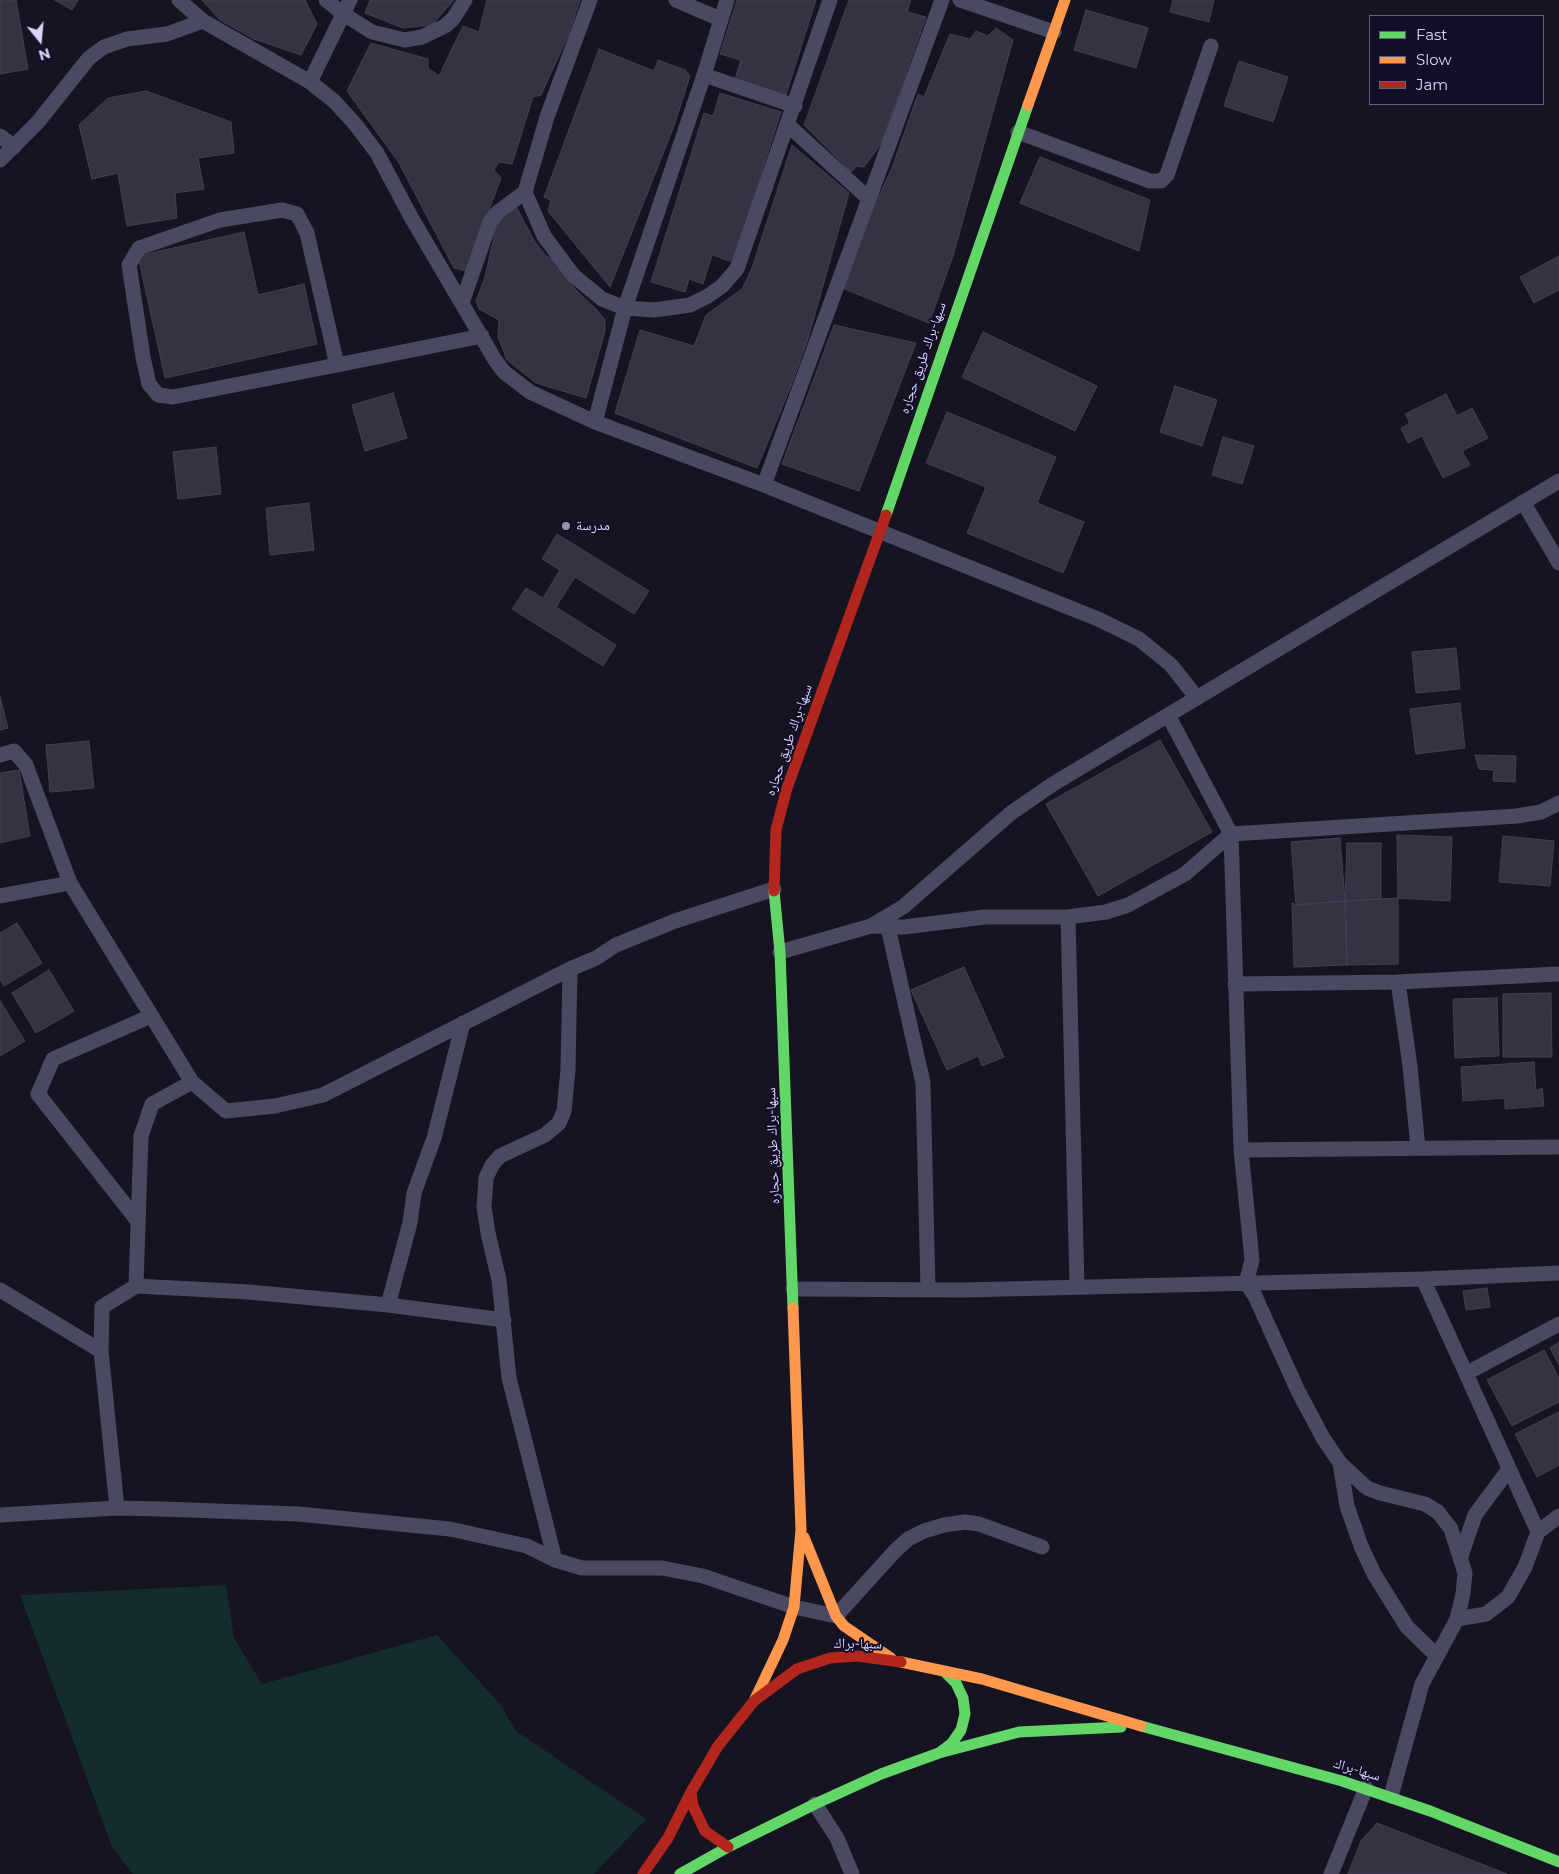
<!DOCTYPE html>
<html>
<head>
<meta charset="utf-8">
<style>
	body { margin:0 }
	#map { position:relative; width:1559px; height:1874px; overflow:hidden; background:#161421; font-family:Montserrat,sans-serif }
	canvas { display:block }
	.legend { position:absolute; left:1369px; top:15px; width:175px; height:90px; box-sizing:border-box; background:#130f26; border:1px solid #625e7d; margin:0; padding:6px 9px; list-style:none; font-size:15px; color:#d9d4ff }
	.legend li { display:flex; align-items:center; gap:10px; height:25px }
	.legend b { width:25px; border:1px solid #625e7d }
	.north { position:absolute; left:15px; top:15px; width:50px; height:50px; -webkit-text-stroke:4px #130f26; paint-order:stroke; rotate:163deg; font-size:14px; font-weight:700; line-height:20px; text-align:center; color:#d9d4ff }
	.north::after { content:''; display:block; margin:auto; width:18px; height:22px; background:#d9d4ff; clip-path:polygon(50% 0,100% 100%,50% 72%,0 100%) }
</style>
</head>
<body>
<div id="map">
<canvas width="1559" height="1874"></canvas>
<ul class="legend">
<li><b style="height:6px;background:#63d668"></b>Fast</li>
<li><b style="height:6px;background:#ff974d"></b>Slow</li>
<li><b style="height:6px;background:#b3261e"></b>Jam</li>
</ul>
<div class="north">N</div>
</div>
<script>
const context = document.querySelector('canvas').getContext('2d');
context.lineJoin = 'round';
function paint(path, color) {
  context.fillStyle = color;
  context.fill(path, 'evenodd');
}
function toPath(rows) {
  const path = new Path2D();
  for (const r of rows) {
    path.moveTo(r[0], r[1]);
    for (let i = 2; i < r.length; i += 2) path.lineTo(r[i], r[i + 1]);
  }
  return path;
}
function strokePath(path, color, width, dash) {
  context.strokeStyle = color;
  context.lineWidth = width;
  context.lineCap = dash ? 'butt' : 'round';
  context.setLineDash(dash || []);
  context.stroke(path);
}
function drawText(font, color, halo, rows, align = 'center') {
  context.font = font + ' Montserrat,"Noto Naskh Arabic",sans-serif';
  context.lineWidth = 4;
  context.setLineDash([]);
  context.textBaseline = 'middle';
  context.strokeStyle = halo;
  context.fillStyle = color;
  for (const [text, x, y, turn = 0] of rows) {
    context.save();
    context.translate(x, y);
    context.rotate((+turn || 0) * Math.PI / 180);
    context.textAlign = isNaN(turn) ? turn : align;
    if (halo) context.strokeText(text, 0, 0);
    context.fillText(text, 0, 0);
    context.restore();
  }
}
const green = toPath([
	[226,1585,234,1638,262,1684,437,1635,500,1704,516,1731,646,1819,594,1874,133,1874,112,1847,20,1595]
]);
const building = toPath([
	[0,0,16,0,28,69,0,74,0,0],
	[55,0,78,0,72,10,55,0],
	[202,0,305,0,317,24,301,55,254,39,220,20,202,0],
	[370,0,454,0,432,25,403,28,365,13,370,0],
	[487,0,580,0,568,36,541,95,533,97,512,164,499,162,494,170,501,178,466,271,454,268,399,163,347,91,371,43,428,59,428,68,439,76,463,26,479,32,487,0],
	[737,0,816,0,786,95,735,79,741,60,720,54,737,0],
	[849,0,911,0,907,12,926,17,881,144,864,167,857,166,851,172,804,125,849,0],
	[1173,0,1214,0,1209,22,1170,12,1173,0],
	[1086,10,1148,28,1136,68,1074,50,1086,10],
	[996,28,1013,40,953,256,929,323,837,286,892,168,918,94,924,97,950,34,970,39,976,31,988,36,996,28],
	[599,49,654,71,658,60,685,70,690,76,674,126,610,287,548,211,551,200,544,197,599,49],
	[1239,61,1288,77,1273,122,1224,106,1239,61],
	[146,91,231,122,234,153,198,158,204,189,175,193,177,218,127,226,118,173,92,179,79,125,108,98,146,91],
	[720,93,781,112,733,262,712,255,703,284,689,279,685,292,651,282,704,113,713,116,720,93],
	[792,145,849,193,808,339,791,386,757,468,615,413,640,330,694,346,706,315,742,289,752,268,792,145],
	[1040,157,1150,200,1139,251,1020,203,1040,157],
	[516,206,533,239,545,255,556,261,575,289,598,311,605,320,605,331,586,398,536,383,507,360,498,337,499,320,479,309,476,301,485,277,496,228,504,213,516,206],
	[244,232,258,295,304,284,317,344,165,378,138,256,244,232],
	[1559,256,1559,290,1534,303,1520,277,1559,256],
	[834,325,916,343,859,491,782,464,834,325],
	[983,332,1097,386,1075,431,962,377,983,332],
	[1175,386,1217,400,1202,446,1160,432,1175,386],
	[393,393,407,438,365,451,352,405,393,393],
	[1446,394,1457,416,1472,408,1488,438,1462,451,1470,465,1443,478,1422,436,1408,443,1401,428,1410,423,1405,414,1446,394],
	[947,412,1056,457,1037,503,1084,522,1063,573,967,533,986,487,926,463,947,412],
	[1223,437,1254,446,1242,484,1212,475,1223,437],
	[216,447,221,494,178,499,173,452,216,447],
	[309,503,314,550,270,555,266,508,309,503],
	[557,534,649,591,634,614,575,577,556,607,616,645,603,666,512,609,526,588,543,598,560,570,542,559,557,534],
	[1456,648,1460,689,1416,693,1412,652,1456,648],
	[0,697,8,728,0,730,0,697],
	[1460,703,1465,748,1416,754,1410,709,1460,703],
	[1160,740,1212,832,1098,896,1046,804,1160,740],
	[89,741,94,788,50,792,46,745,89,741],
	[1475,755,1516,756,1515,782,1493,781,1494,770,1479,769,1475,755],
	[19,770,30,836,0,843,0,773,19,770],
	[1397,835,1452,837,1450,901,1398,898,1397,835],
	[1503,836,1554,841,1550,886,1499,882,1503,836],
	[1340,838,1345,901,1296,905,1291,842,1340,838],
	[1347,843,1381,843,1381,899,1345,901,1347,843],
	[1398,898,1398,964,1347,965,1345,901,1398,898],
	[1345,901,1347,965,1294,967,1292,903,1296,905,1345,901],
	[17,923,42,963,4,986,0,979,0,933,17,923],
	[964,967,1004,1057,982,1066,978,1056,947,1070,911,990,964,967],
	[49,970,74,1011,36,1033,12,993,49,970],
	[1551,993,1552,1057,1503,1057,1503,994,1551,993],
	[1497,998,1499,1056,1455,1058,1453,999,1497,998],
	[0,1001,25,1041,0,1056,0,1001],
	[1534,1062,1536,1091,1542,1088,1544,1106,1505,1109,1505,1098,1463,1101,1461,1067,1534,1062],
	[1487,1288,1490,1307,1466,1310,1463,1291,1487,1288],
	[1559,1342,1559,1365,1550,1348,1559,1342],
	[1544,1350,1559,1378,1559,1402,1512,1426,1487,1380,1544,1350],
	[1559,1412,1559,1465,1537,1477,1515,1434,1559,1412],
	[1377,1823,1507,1874,1348,1874,1361,1841,1377,1823]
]);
const street = toPath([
	[179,0,203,21,310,82,334,101,355,124,377,153,411,217,495,360,504,372,530,392,595,422,764,485,1098,619,1139,639,1171,665,1197,698],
	[326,0,342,13,372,32,405,40,422,37,445,26,453,19,465,0],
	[590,0,547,117,525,192,544,236,573,275,602,299,625,308,654,310,690,305,708,296,722,286,737,269,830,0],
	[676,0,720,19],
	[960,0,1054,32],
	[704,75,795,106],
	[310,82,350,0],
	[788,125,868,198],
	[1018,132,1150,181,1161,181,1167,175,1211,46],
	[0,136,14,147],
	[0,160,38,122,89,58,104,47,127,39,167,34,203,21],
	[462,303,490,222,498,212,525,192],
	[337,365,307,233,297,214,282,210,220,220,139,248,129,265,143,357,149,384,158,395,173,397,337,365,482,336],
	[595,422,625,308,704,75,727,0],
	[764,485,942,0],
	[1523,502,1559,563],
	[1168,715,1231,834,1241,1150,1252,1260,1246,1283,1255,1296,1298,1391,1323,1438,1340,1463,1367,1488,1380,1493,1425,1504,1438,1512,1451,1529,1465,1573,1463,1594,1457,1619,1422,1684,1391,1796],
	[0,755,14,751,26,765,70,883],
	[0,896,70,883,192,1082],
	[1068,917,1077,1287],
	[871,926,904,927,985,917,1068,917,1106,912,1128,905,1185,874,1231,834,1517,816,1541,812,1559,803],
	[888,927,923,1083,928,1289],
	[780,952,871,926,903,907,1011,813,1053,784,1559,481],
	[1398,982,1410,1066,1418,1148],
	[1235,984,1398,982,1559,974],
	[1241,1150,1559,1147],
	[137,1220,38,1094,53,1059,151,1016],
	[1423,1279,1538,1532],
	[136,1286,141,1136,152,1104,192,1082,226,1111,275,1106,323,1095,570,969],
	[793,1289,963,1290,1423,1279,1559,1273],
	[0,1290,101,1351],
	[388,1305,410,1223,414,1193,434,1138,463,1023],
	[1467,1373,1559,1324],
	[1340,1463,1347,1506,1361,1546,1374,1574,1407,1627,1436,1655],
	[117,1508,101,1351,102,1307,136,1286,249,1292,388,1305,504,1320],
	[0,1515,117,1508,162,1509,298,1514,450,1529,527,1546,555,1560,582,1568,662,1568,703,1576,794,1607,836,1616,895,1551,908,1539,924,1531,944,1525,965,1522,979,1524,1042,1547],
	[1461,1556,1475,1515,1509,1469],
	[555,1560,509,1378,499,1280,488,1233,484,1207,486,1178,492,1165,500,1156,545,1135,559,1123,564,1111,568,1070,570,969,596,958,616,945,675,921,774,889],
	[1457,1619,1486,1614,1508,1597,1525,1567,1538,1532,1559,1516],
	[815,1804,837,1838,852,1874],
	[1331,1874,1366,1788]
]);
const fast = toPath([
	[886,515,1028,105],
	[774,891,780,952,793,1308],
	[1141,1726,1342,1781,1430,1811,1559,1862],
	[939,1753,952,1743,961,1730,965,1714,963,1698,956,1683,945,1672],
	[680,1874,728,1847,815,1804,881,1774,939,1753,1019,1732,1121,1727]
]);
const slow = toPath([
	[1028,105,1065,0],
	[804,1537,836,1616,844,1626,891,1658],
	[901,1662,982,1679,1141,1726],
	[754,1701,783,1640,794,1607,801,1530,793,1308]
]);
const jam = toPath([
	[774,891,776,830,787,788,886,515],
	[691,1792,693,1806,705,1831,728,1847],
	[643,1874,668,1838,691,1792,718,1746,754,1701,797,1669,830,1658,857,1656,901,1662]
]);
const markers = [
	[566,526,5,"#9591b1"]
];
const streetNames = [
	["سبها-براك طريق حجاره",923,358,-71],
	["سبها-براك طريق حجاره",789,740,-71],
	["سبها-براك طريق حجاره",773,1146,-92],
	["سبها-براك",858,1644,1],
	["سبها-براك",1357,1770,17]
];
const poiNames = [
	["مدرسة",576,526]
];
paint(green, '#132c2d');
paint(building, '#343243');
strokePath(building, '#433f54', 1);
strokePath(street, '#4a4962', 15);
strokePath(fast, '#63d668', 11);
strokePath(slow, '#ff974d', 11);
strokePath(jam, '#b3261e', 11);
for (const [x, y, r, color] of markers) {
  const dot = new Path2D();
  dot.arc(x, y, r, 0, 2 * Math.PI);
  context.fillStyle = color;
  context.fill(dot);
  strokePath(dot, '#130f26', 2);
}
drawText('14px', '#d9d4ff', '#130f26', streetNames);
drawText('14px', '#d9d4ff', '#130f26', poiNames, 'left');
</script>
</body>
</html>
